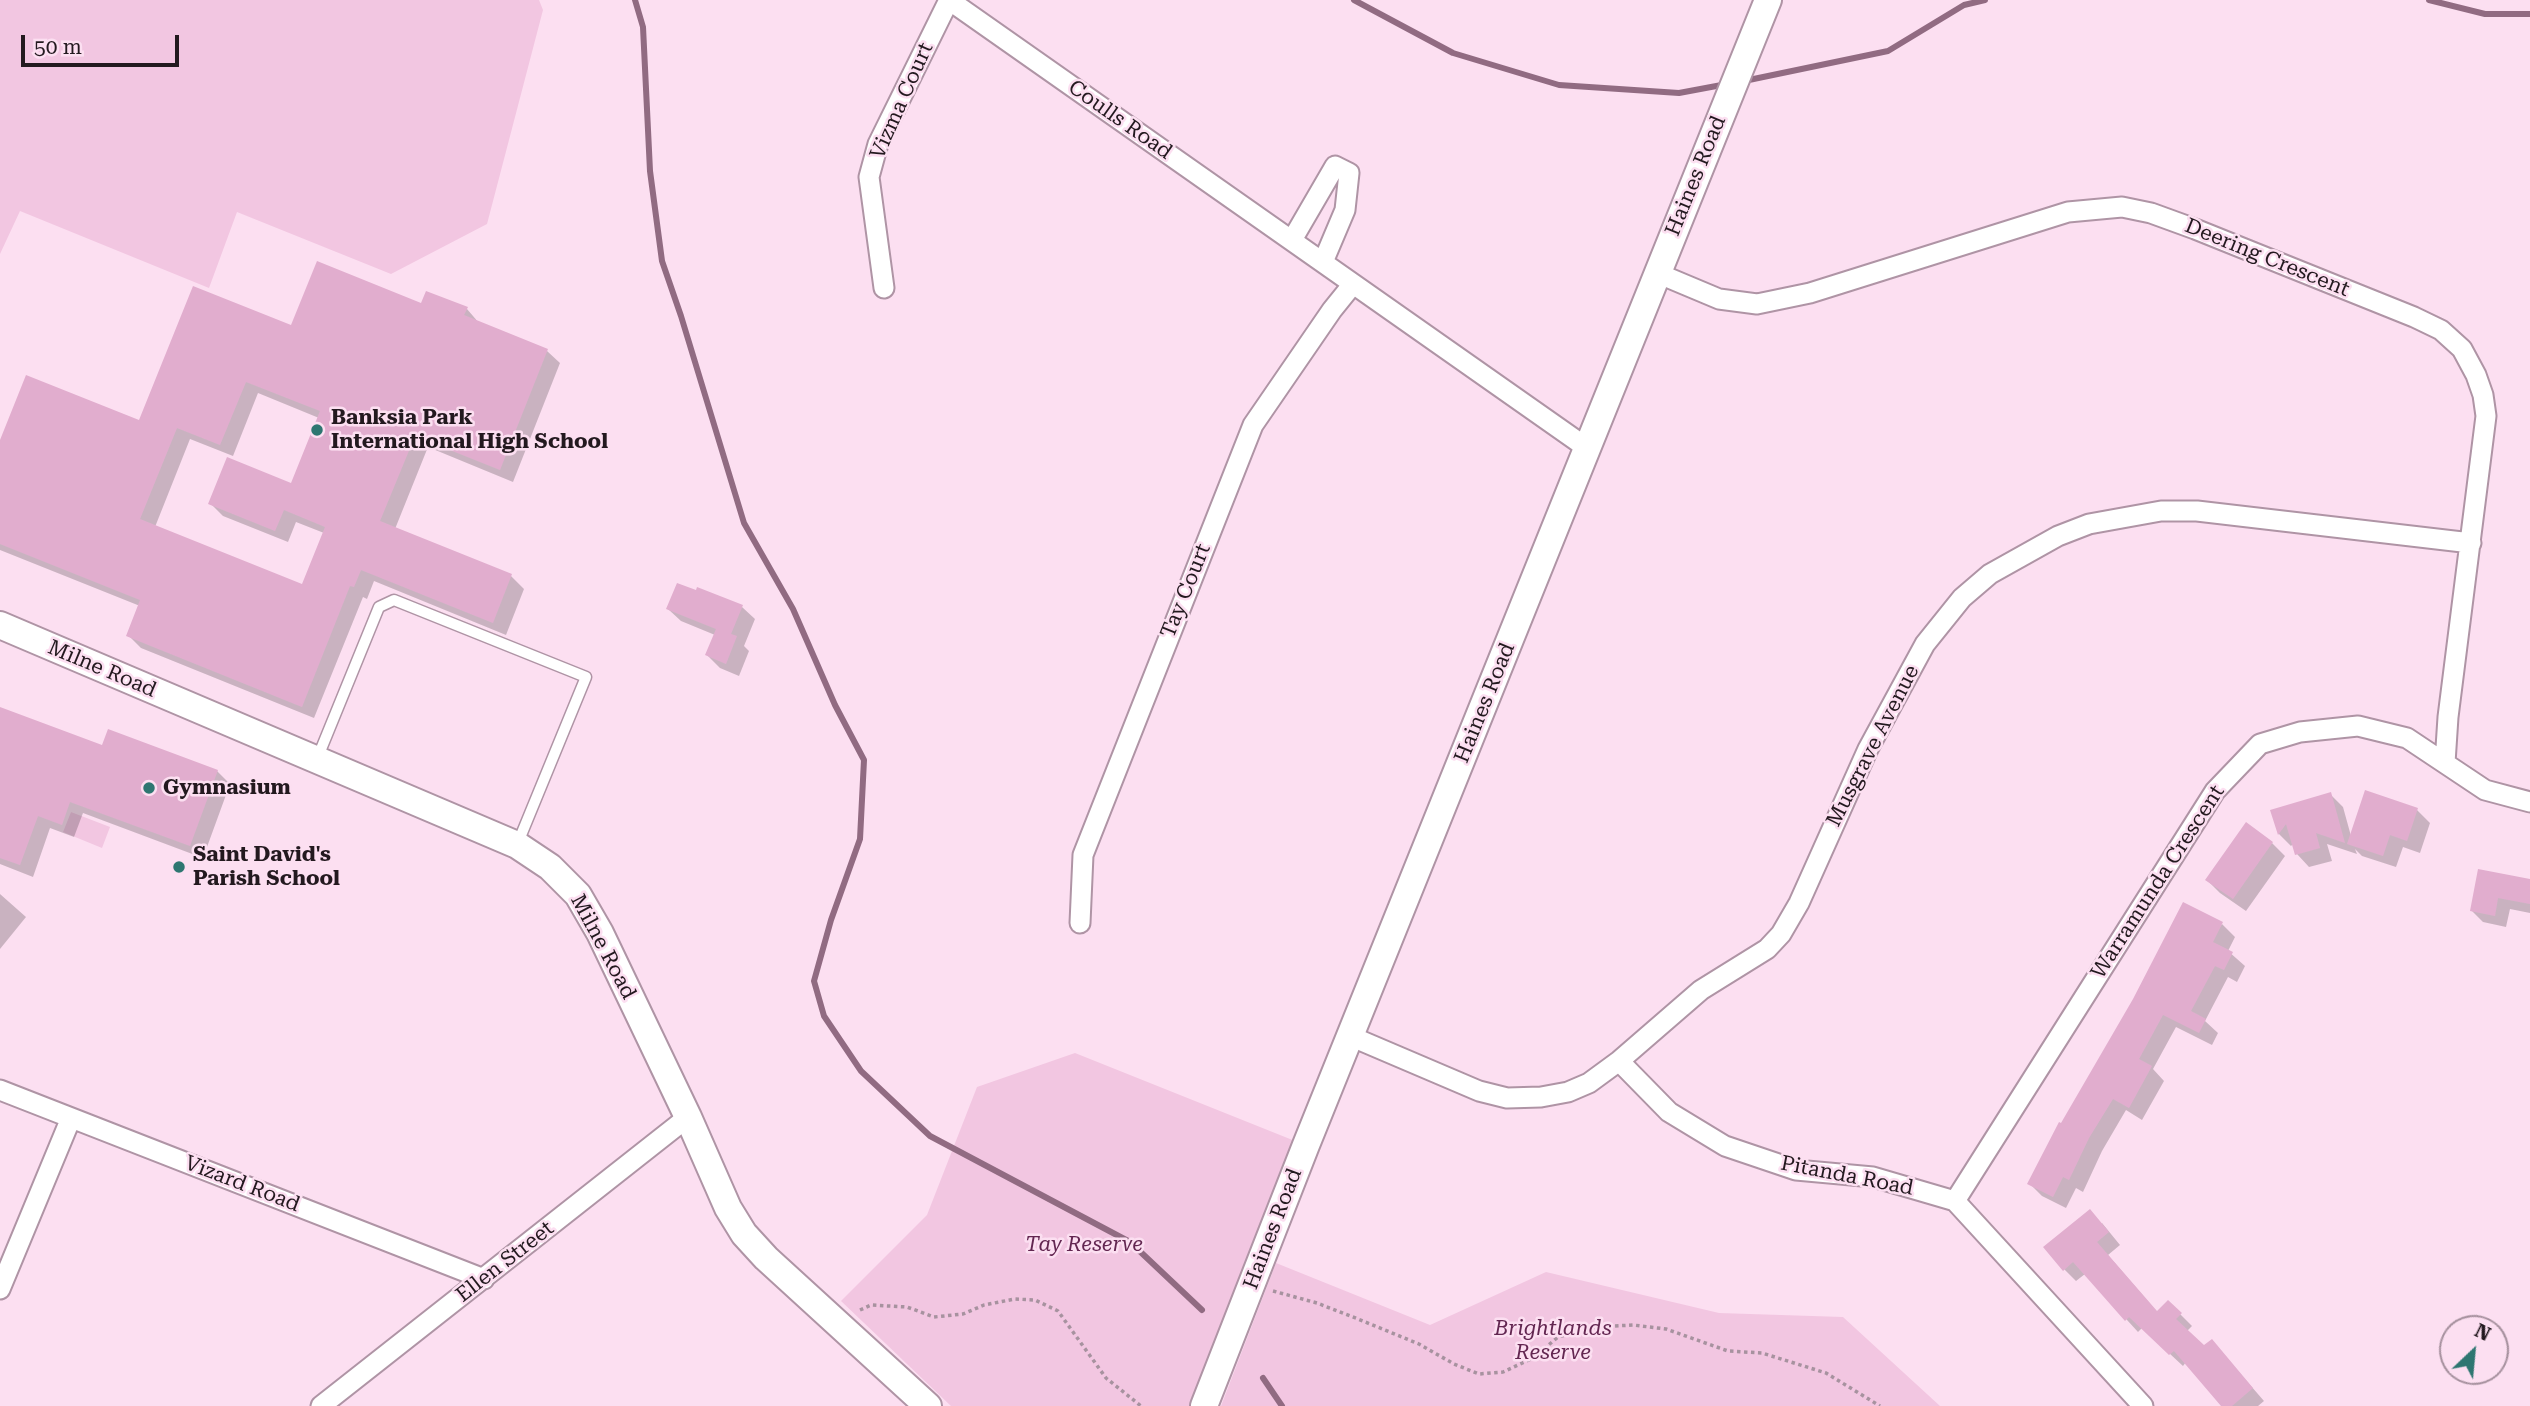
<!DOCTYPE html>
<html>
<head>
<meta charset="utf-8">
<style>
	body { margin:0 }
	#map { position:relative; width:2530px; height:1406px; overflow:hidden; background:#fcdff1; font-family:"Roboto Serif",serif }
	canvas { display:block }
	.north { position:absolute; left:2439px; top:1315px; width:70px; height:70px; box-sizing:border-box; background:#fcdff1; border:2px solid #a5909d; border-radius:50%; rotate:26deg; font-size:19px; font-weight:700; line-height:28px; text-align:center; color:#23191f }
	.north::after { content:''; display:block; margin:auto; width:24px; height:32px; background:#2e7671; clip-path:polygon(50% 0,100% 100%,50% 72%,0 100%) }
	.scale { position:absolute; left:21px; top:35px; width:158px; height:32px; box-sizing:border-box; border:4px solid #23191f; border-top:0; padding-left:9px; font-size:21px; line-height:24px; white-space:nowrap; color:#23191f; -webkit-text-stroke:5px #fcdff1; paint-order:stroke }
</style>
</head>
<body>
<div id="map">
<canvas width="2530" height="1406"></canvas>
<div class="north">N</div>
<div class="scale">50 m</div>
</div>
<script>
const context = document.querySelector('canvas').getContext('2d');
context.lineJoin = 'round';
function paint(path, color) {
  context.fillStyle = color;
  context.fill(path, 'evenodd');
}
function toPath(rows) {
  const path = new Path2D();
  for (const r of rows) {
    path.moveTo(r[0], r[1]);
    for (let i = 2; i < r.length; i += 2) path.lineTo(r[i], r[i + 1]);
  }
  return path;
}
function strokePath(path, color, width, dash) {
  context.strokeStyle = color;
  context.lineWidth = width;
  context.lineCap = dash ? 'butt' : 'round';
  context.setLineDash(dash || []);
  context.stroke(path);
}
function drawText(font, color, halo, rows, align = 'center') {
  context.font = font + ' "Roboto Serif",serif';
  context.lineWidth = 5;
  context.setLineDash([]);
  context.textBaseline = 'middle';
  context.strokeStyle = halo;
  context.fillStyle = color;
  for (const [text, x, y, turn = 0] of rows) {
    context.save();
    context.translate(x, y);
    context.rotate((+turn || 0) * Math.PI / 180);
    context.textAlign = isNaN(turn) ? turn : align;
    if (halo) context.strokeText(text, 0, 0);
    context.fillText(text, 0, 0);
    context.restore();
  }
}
const green = toPath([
	[0,0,539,0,543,10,487,224,391,274,237,212,209,288,20,211,0,254],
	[71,812,110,827,102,848,63,832],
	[1075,1053,1295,1141,1189,1406,951,1406,841,1301,927,1215,977,1087],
	[1276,1263,1430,1325,1546,1272,1719,1313,1843,1317,1940,1406,1221,1406]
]);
const shadow = toPath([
	[422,305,467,309,479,323,547,351,560,363,513,482,428,447,395,529,511,576,524,589,506,635,374,581,367,599,363,597,314,718,141,648,128,635,140,606,0,550,0,443,140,422,292,328],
	[258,393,319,418,292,485,210,503,223,516,288,542,296,522,324,533,303,586,155,527,190,439,233,456],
	[742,607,755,619,744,646,749,651,739,676,720,668,707,655,715,635,681,621,668,609],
	[0,709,103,747,217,771,230,784,203,858,83,813,74,837,50,828,33,877,0,864],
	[2330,794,2343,807,2351,836,2417,810,2430,823,2420,853,2403,847,2396,867,2362,856,2355,849,2357,854,2327,844,2332,861,2309,867,2297,854,2293,844,2291,846,2279,834,2272,811],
	[2272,843,2285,856,2246,911,2220,893,2207,880],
	[2530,880,2530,913,2510,909,2506,927,2483,922,2472,911],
	[0,894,26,917,0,949],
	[2222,924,2235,937,2228,951,2245,966,2237,982,2228,977,2205,1021,2218,1033,2212,1045,2176,1027,2153,1069,2164,1081,2142,1120,2126,1110,2102,1151,2083,1192,2076,1188,2066,1208,2042,1196,2029,1183,2062,1126],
	[2102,1223,2120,1245,2108,1255,2158,1313,2168,1302,2192,1326,2187,1331,2204,1348,2212,1341,2264,1401,2258,1406,2223,1406,2186,1362,2183,1366,2142,1328,2138,1332,2085,1274,2076,1281,2064,1269]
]);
const stream = toPath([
	[635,0,643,27,650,171,662,261,681,316,744,523,793,609,835,705,864,760,860,839,831,920,814,981,824,1016,861,1071,930,1136,1130,1242,1202,1310],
	[1354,0,1453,53,1559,85,1679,93,1727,84],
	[2429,0,2485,14,2530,14],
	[1744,81,1888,51,1964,5,1985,0],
	[1263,1378,1282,1406]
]);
const building = toPath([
	[317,261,421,303,426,291,468,307,464,315,548,349,500,470,415,436,380,521,512,574,493,623,361,570,354,587,350,586,302,707,126,636,140,600,0,544,0,440,26,375,139,420,193,286,291,325],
	[246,382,320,411,291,483,227,457,208,504,275,531,284,510,325,527,302,584,140,519,177,428,220,445],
	[677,583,696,590,697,587,743,605,731,634,737,636,726,664,705,655,716,629,666,609],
	[0,707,102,745,108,729,218,770,190,846,70,802,62,825,38,816,20,865,0,858],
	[2365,790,2418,808,2407,841,2390,835,2383,856,2347,844],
	[2331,792,2345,843,2316,833,2320,848,2295,855,2286,824,2278,835,2270,810],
	[2246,822,2273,842,2233,899,2205,880],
	[2478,869,2530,879,2530,904,2498,898,2495,916,2470,911],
	[2183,902,2223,922,2213,942,2233,952,2224,970,2215,966,2191,1011,2206,1019,2199,1033,2163,1015,2139,1059,2152,1066,2129,1108,2113,1099,2089,1138,2069,1180,2063,1177,2053,1197,2027,1184,2059,1122,2061,1123,2133,999],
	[2090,1209,2109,1232,2097,1242,2157,1311,2168,1300,2182,1313,2176,1319,2204,1345,2212,1339,2253,1388,2232,1406,2221,1406,2174,1351,2169,1355,2129,1317,2125,1321,2073,1262,2063,1271,2043,1247]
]);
const path = toPath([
	[1273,1291,1317,1303,1358,1319,1419,1344,1454,1364,1479,1374,1503,1372,1533,1358,1558,1337,1596,1327,1633,1325,1666,1329,1728,1351,1762,1353,1826,1373,1880,1406],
	[860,1310,871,1305,907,1307,934,1317,963,1314,984,1305,1015,1299,1035,1300,1058,1311,1106,1378,1141,1406]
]);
const service = toPath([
	[317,759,379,607,394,600,586,677,517,845]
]);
const minor = toPath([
	[1292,240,1335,166,1349,173,1345,210,1323,262],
	[1657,273,1719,299,1757,304,1810,293,2068,212,2122,207,2151,213,2195,229,2414,317,2441,330,2462,349,2476,375,2483,395,2486,416,2448,717,2445,763],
	[884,288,869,177,878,144,949,0,1587,448],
	[1080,923,1083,855,1253,425,1332,310,1353,284],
	[1350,1036,1479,1091,1507,1098,1541,1097,1568,1092,1589,1083,1619,1061,1701,990,1767,949,1781,934,1799,903,1868,749,1925,644,1962,598,1990,574,2058,536,2089,524,2161,511,2197,511,2471,543],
	[1619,1061,1669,1112,1725,1146,1796,1170,1873,1177,1955,1201,2143,1406],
	[0,1090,484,1279],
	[1955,1201,2215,791,2260,744,2300,732,2358,726,2407,738,2485,790,2530,802],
	[0,1289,71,1118],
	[321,1406,688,1117]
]);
const secondary = toPath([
	[0,625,517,845,550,867,578,895,600,933,688,1117,728,1208,744,1234,766,1258,928,1406],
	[1204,1406,1306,1145,1768,0]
]);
const markers = [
	[317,430,7,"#2e7671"],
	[149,788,7,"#2e7671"],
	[179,867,7,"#2e7671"]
];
const streetNames = [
	["Vizma Court",902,101,-66],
	["Coulls Road",1120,120,35],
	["Haines Road",1696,176,-68],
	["Deering Crescent",2267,258,22],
	["Tay Court",1186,591,-68],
	["Milne Road",102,669,23],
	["Haines Road",1485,703,-68],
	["Musgrave Avenue",1873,746,-63],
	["Warramunda Crescent",2158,882,-57],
	["Milne Road",603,947,62],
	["Pitanda Road",1847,1176,11],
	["Vizard Road",242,1184,21],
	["Haines Road",1273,1229,-69],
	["Ellen Street",505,1262,-38]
];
const poiNames = [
	["Banksia Park",331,418],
	["International High School",331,442],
	["Gymnasium",163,788],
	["Saint David's",193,855],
	["Parish School",193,879]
];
const parkNames = [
	["Tay Reserve",1084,1245],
	["Brightlands",1553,1329],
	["Reserve",1553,1353]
];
paint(green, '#f2c6e1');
paint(shadow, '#0003');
strokePath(stream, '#916b82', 6);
paint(building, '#e1adce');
strokePath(service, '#af94a5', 13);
strokePath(minor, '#af94a5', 23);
strokePath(secondary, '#af94a5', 30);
strokePath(path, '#a7929f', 3.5, [3.5, 3.5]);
strokePath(service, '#fff', 10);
strokePath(minor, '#fff', 19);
strokePath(secondary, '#fff', 26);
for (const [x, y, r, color] of markers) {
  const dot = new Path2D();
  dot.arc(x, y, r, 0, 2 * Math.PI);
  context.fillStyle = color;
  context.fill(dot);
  strokePath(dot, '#fcdff1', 2.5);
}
drawText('21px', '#23191f', '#fcdff1', streetNames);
drawText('bold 21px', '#23191f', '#fcdff1', poiNames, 'left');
drawText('italic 21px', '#632651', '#fcdff1', parkNames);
</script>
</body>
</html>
